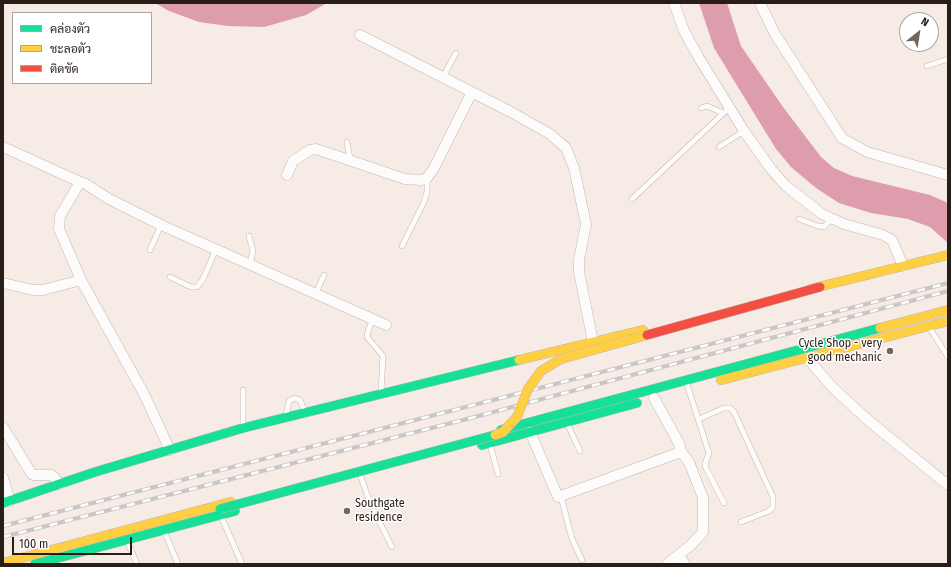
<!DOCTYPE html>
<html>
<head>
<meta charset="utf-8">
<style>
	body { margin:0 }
	#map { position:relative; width:951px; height:567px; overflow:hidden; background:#f6ebe5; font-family:"Fira Sans Condensed",Sarabun,sans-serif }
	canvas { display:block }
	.frame { position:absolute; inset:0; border:4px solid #291e17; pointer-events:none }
	.legend { position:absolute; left:12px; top:12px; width:140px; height:72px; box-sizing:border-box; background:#fff; border:1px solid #a9a5a2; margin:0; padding:5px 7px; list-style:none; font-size:12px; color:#291e17 }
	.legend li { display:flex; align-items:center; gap:8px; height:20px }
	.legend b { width:20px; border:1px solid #a9a5a2 }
	.north { position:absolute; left:899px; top:12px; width:40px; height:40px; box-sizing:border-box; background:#fff; border:1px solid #a9a5a2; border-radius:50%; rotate:30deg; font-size:11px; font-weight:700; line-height:16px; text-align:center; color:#291e17 }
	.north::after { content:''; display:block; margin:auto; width:14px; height:18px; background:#71665f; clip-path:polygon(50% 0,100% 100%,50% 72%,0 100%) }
	.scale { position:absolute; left:12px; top:537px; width:120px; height:18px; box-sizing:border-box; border:2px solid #291e17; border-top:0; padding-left:5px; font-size:12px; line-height:14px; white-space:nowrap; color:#291e17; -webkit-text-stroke:3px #fff; paint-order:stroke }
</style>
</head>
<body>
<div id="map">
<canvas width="951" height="567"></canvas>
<div class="frame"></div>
<ul class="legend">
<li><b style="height:5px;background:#16e098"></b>คล่องตัว</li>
<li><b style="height:5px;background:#ffcf43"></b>ชะลอตัว</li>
<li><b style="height:5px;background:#f24e42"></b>ติดขัด</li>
</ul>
<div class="north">N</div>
<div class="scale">100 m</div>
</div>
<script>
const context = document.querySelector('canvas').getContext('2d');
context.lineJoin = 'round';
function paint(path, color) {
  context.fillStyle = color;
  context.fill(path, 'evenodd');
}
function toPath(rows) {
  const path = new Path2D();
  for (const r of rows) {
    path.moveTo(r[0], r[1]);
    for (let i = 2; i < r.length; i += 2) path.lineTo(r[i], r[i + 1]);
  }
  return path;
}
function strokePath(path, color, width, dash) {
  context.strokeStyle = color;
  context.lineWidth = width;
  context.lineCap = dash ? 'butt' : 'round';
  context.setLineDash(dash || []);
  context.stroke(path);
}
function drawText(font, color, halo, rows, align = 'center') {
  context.font = font + ' "Fira Sans Condensed",sans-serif';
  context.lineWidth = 3;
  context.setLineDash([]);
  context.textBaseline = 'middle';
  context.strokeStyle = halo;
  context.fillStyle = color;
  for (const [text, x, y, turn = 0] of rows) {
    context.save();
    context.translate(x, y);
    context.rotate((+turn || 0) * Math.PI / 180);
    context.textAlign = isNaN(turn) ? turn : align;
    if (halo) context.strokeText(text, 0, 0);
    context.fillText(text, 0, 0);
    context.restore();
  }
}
const water = toPath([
	[155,3,327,3,306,15,264,27,228,26,199,22,169,11],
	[699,3,727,3,741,46,783,107,821,157,834,168,852,176,930,195,948,203,948,243,930,227,908,219,871,213,839,203,816,188,791,167,776,149,714,48]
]);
const lane = toPath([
	[927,66,948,59],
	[443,77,456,53],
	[701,108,707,106,723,113],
	[347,142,350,159],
	[719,147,744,131],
	[632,199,730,107],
	[799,219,818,226,824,227,832,218],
	[249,236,253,251,250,264],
	[402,246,424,202,427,192,427,178],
	[150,250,161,225],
	[170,277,191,287,197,287,203,279,216,249],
	[316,293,324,275],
	[373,319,368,331,367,337,383,356,381,393],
	[929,327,948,357],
	[686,381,707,447,709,453,705,464,706,468,724,503],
	[243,390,243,427],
	[286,416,289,401,295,398,300,400,305,412],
	[699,419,724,408,730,408,734,412,773,497,773,507,769,511,741,522],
	[567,423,580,451],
	[490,444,498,474],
	[361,477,370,503,392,547],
	[561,497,572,539,582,560],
	[221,516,242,564],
	[164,531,178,564],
	[127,541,137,564]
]);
const street = toPath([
	[674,3,684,31,699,58,744,131,771,169,786,186,822,214,844,224,883,235,892,240,903,266],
	[760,3,775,34,842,138,867,152,948,175],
	[360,35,511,112,550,134,566,148,574,168,586,224,579,260,579,272,593,342],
	[3,147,80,182,84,183,109,199,161,225,386,325],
	[287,175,293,161,310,150,316,149,405,179,421,180,427,178,434,168,472,92],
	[80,182,60,216,59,229,81,280,144,394,170,450],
	[3,283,33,290,43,290,81,280],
	[807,358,834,389,869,421,948,485],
	[654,398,680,445,680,450,689,462,703,498,703,532,690,546,667,564],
	[3,427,31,473,33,475,52,475,60,484],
	[530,432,558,497,678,453,680,450],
	[3,478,10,501],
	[678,555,685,564]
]);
const fast = toPath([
	[501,430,880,328],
	[482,445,637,403],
	[3,503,95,472,243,428,519,360],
	[35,564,235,511]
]);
const slow = toPath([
	[810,289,948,255],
	[880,328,948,310],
	[519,360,643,330],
	[721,380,948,321],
	[3,563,231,502]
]);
const rail = toPath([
	[3,526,948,283],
	[3,537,467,419,948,291]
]);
const fastBridge = toPath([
	[220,509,495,435]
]);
const slowBridge = toPath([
	[495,435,503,432,517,417,528,389,541,371,561,359,647,335]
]);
const jamBridge = toPath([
	[647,335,820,287]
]);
const markers = [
	[890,351,4,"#71665f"],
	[347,511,4,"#71665f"]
];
const poiNames = [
	["Cycle Shop - very",882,344],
	["good mechanic",882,358],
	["Southgate",355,504,"left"],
	["residence",355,518,"left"]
];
paint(water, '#de9dad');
strokePath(lane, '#c2b7b1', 6);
strokePath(street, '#c2b7b1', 11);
strokePath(fast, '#c2b7b1', 10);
strokePath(slow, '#c2b7b1', 10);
strokePath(lane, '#fefcfb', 5);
strokePath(street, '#fefcfb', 10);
strokePath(fast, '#16e098', 9);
strokePath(slow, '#ffcf43', 9);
strokePath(rail, '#cac6c5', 4);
strokePath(rail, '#fff', 2.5, [8]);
strokePath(fastBridge, '#c2b7b1', 10, []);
strokePath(slowBridge, '#c2b7b1', 10, []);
strokePath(jamBridge, '#c2b7b1', 10, []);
strokePath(fastBridge, '#16e098', 9);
strokePath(slowBridge, '#ffcf43', 9);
strokePath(jamBridge, '#f24e42', 9);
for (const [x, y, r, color] of markers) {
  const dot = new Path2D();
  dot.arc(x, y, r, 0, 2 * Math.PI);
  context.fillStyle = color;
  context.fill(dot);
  strokePath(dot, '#fff', 1.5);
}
drawText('12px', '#291e17', '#fff', poiNames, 'right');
</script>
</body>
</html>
